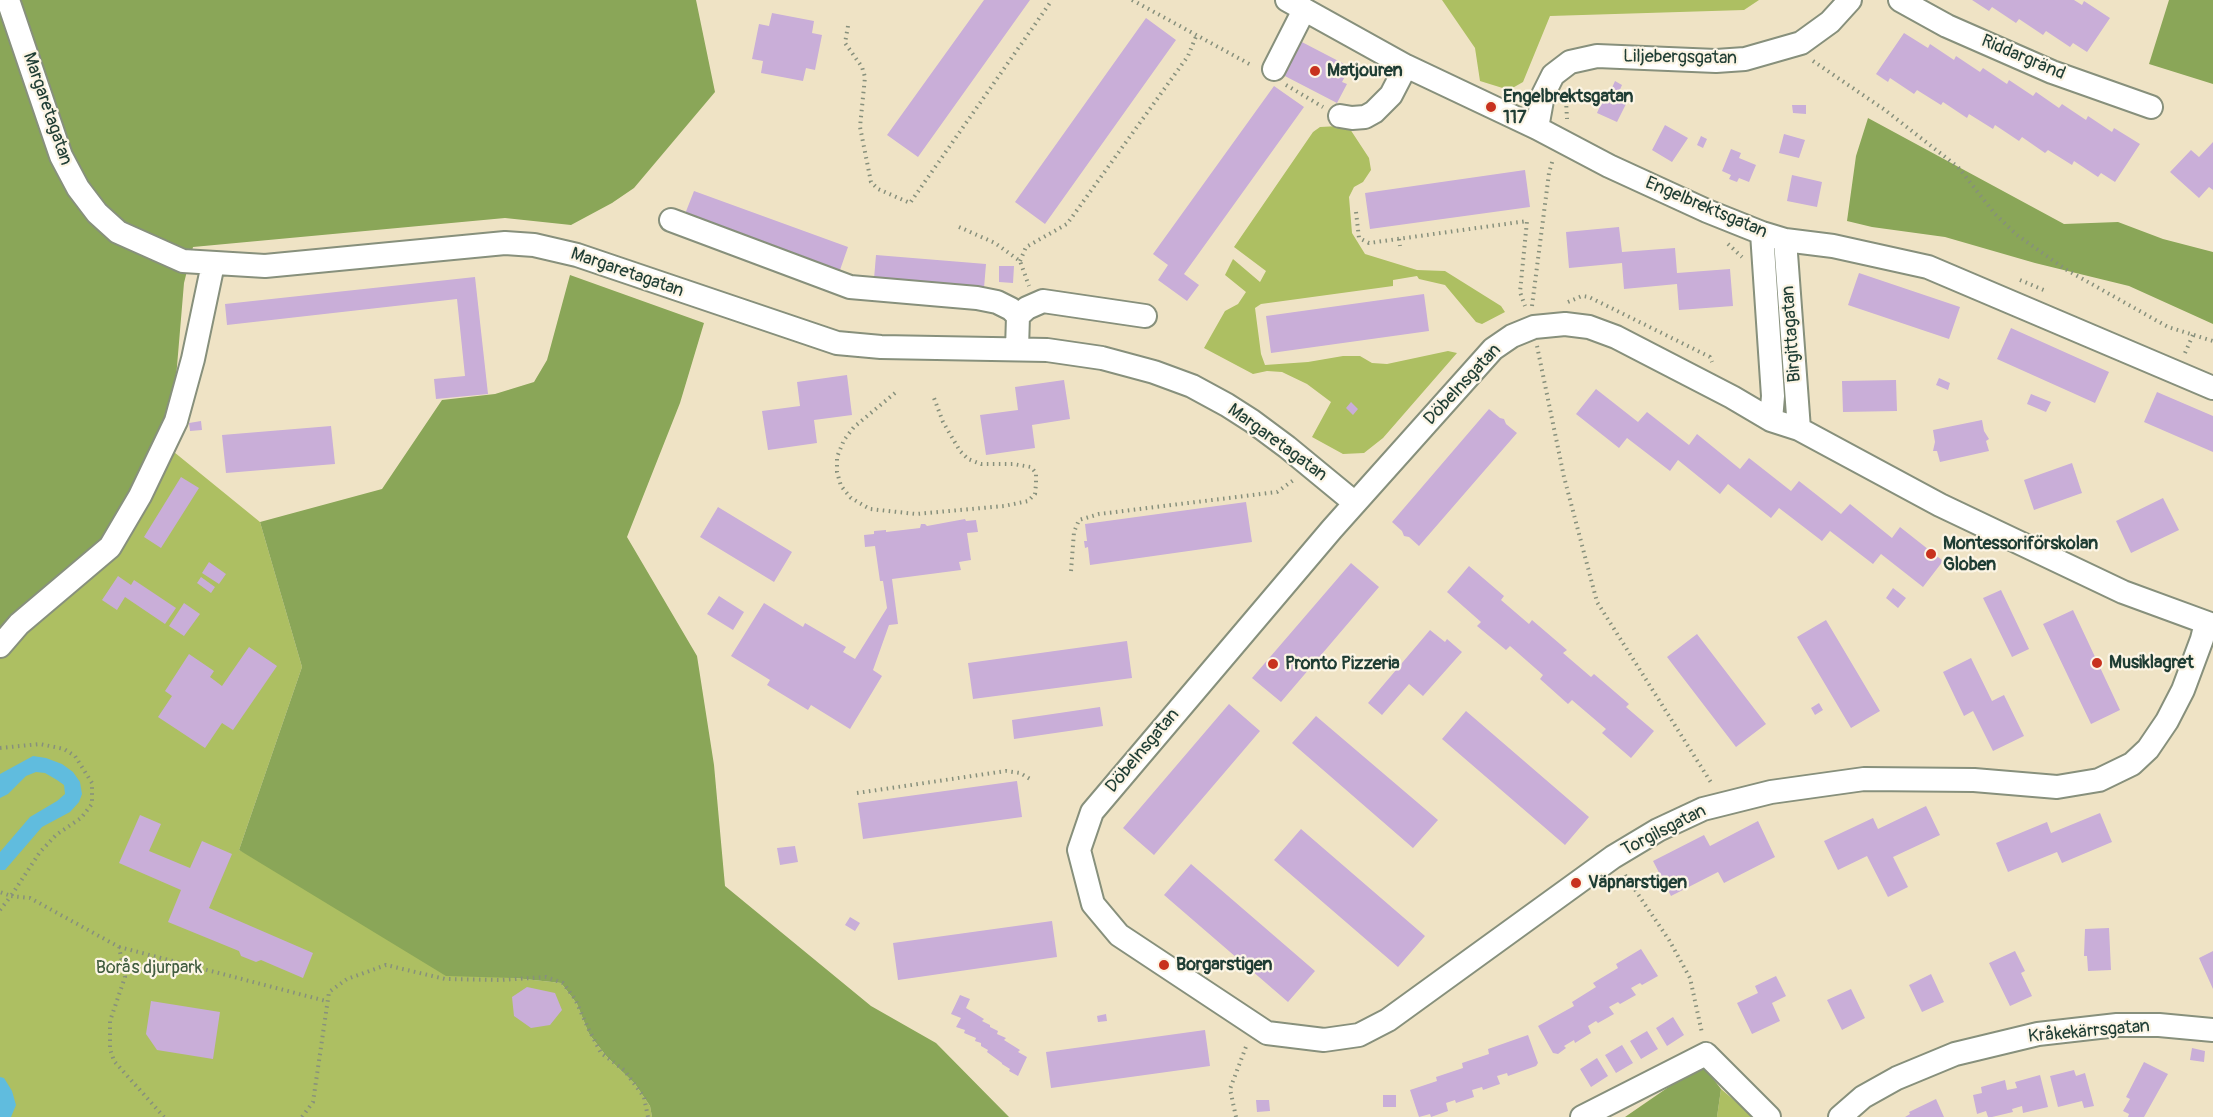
<!DOCTYPE html>
<html>
<head>
<meta charset="utf-8">
<style>
	body { margin:0 }
	canvas { display:block; background:#efe3c5 }
</style>
</head>
<body>
<canvas width="2213" height="1117"></canvas>
<script>
const context = document.querySelector('canvas').getContext('2d');
context.lineJoin = 'round';
function paint(path, color) {
  context.fillStyle = color;
  context.fill(path, 'evenodd');
}
function toPath(rows) {
  const path = new Path2D();
  for (const r of rows) {
    path.moveTo(r[0], r[1]);
    for (let i = 2; i < r.length; i += 2) path.lineTo(r[i], r[i + 1]);
  }
  return path;
}
function strokePath(path, color, width, dash) {
  context.strokeStyle = color;
  context.lineWidth = width;
  context.lineCap = dash ? 'butt' : 'round';
  context.setLineDash(dash || []);
  context.stroke(path);
}
function drawText(font, color, halo, rows, align = 'center') {
  context.font = font + ' Pangolin,sans-serif';
  context.lineWidth = 4.5;
  context.setLineDash([]);
  context.textBaseline = 'middle';
  context.strokeStyle = halo;
  context.fillStyle = color;
  for (const [text, x, y, turn = 0] of rows) {
    context.save();
    context.translate(x, y);
    context.rotate((+turn || 0) * Math.PI / 180);
    context.textAlign = isNaN(turn) ? turn : align;
    if (halo) context.strokeText(text, 0, 0);
    context.fillText(text, 0, 0);
    context.restore();
  }
}
const green = toPath([
	[1442,0,1759,0,1744,10,1550,16,1523,82,1509,90,1480,81,1475,48],
	[1339,126,1350,129,1369,158,1371,170,1363,182,1354,187,1349,197,1352,233,1365,254,1417,270,1445,271,1501,306,1505,312,1482,324,1476,322,1445,285,1419,279,1417,276,1393,280,1393,286,1261,304,1255,308,1261,354,1265,365,1308,362,1343,356,1360,356,1372,363,1387,364,1448,351,1457,353,1383,438,1364,453,1343,454,1312,437,1331,402,1307,384,1282,372,1267,371,1253,374,1204,348,1225,311,1238,304,1246,292,1225,275,1233,259,1260,282,1266,271,1234,247,1313,132,1320,127],
	[158,439,260,522,302,667,239,850,515,978,561,983,577,1004,589,1034,607,1057,635,1084,650,1106,652,1117,0,1117,0,634],
	[1721,1089,1754,1117,1717,1117]
]);
const forest = toPath([
	[14,0,696,0,715,92,634,188,612,203,571,225,505,218,193,247,184,283,175,390,158,439,102,550,0,634,0,9],
	[2169,0,2213,0,2213,84,2149,64],
	[1868,118,2064,224,2118,222,2163,239,2213,252,2213,324,2129,286,2035,263,1945,237,1872,227,1847,221,1856,156],
	[570,275,704,323,680,403,627,537,697,656,714,765,725,886,871,1006,936,1043,1009,1117,652,1117,650,1106,635,1084,607,1057,589,1034,577,1004,561,983,515,978,446,976,239,850,302,667,260,522,382,489,442,400,495,394,534,382,547,360],
	[1702,1064,1721,1089,1717,1117,1625,1117]
]);
const water = toPath([
	[33,756,46,758,62,764,73,772,80,782,82,794,79,802,70,812,42,827,5,870,0,870,0,852,30,817,57,801,65,794,64,785,57,780,45,773,36,772,26,776,8,794,0,798,0,774],
	[0,1077,4,1078,12,1091,16,1105,11,1117,0,1117]
]);
const building = toPath([
	[984,0,1030,0,918,157,887,135],
	[1972,0,2074,0,2082,5,2084,1,2110,18,2087,52,2073,43,2070,47,2046,31,2043,35,2019,19,2016,23,1992,7,1989,11],
	[772,13,814,21,812,33,822,35,815,70,806,68,803,81,761,73,763,61,752,59,759,24,769,26],
	[1146,18,1176,40,1045,224,1015,202],
	[1904,33,1928,48,1930,44,1954,60,1956,56,1980,72,1983,68,2007,84,2009,80,2033,96,2036,92,2059,108,2062,104,2086,120,2088,116,2112,132,2114,128,2140,144,2115,182,2101,173,2098,177,2074,161,2072,165,2048,150,2045,153,2022,137,2019,141,1995,125,1993,129,1969,114,1967,118,1943,102,1941,105,1917,90,1914,94,1890,78,1888,82,1876,74],
	[1298,40,1350,67,1342,82,1347,84,1337,103,1281,74],
	[1615,81,1622,85,1618,94,1611,90],
	[1274,86,1304,107,1184,274,1199,285,1187,301,1158,280,1168,265,1153,254],
	[1605,94,1626,104,1617,122,1597,113],
	[1792,105,1806,105,1806,114,1793,113],
	[1665,125,1688,138,1672,162,1652,150],
	[1784,134,1805,140,1799,158,1779,153],
	[1701,136,1707,139,1703,148,1697,145],
	[2213,142,2213,190,2209,187,2199,198,2170,172,2191,150,2199,157],
	[1731,149,1741,153,1739,158,1756,165,1749,182,1739,178,1737,182,1729,179,1731,175,1722,171],
	[1525,170,1530,207,1370,229,1365,193],
	[1792,175,1822,182,1817,207,1787,201],
	[694,191,848,247,840,270,685,214],
	[1619,227,1622,252,1675,248,1677,273,1730,269,1733,306,1679,310,1677,284,1624,289,1622,263,1569,268,1566,232],
	[876,255,986,264,984,288,874,279],
	[999,266,1014,266,1013,283,999,282],
	[1859,273,1960,307,1949,339,1848,305],
	[475,277,488,394,436,399,434,379,465,376,457,299,227,325,225,304],
	[1424,294,1429,331,1271,353,1266,316],
	[2011,328,2109,372,2095,403,1997,359],
	[847,375,852,415,814,420,817,443,768,450,762,411,800,406,797,382],
	[1939,378,1950,383,1948,390,1936,385],
	[1064,380,1070,419,1032,425,1035,448,986,455,980,415,1018,410,1015,387],
	[1896,380,1897,411,1843,412,1842,381],
	[1596,389,1638,422,1647,412,1689,445,1697,434,1740,469,1749,458,1791,491,1799,481,1841,514,1850,504,1892,538,1900,527,1943,561,1923,587,1881,554,1873,564,1830,531,1822,541,1779,508,1771,518,1728,484,1720,494,1678,460,1670,471,1627,438,1619,448,1576,414],
	[2157,392,2213,416,2213,452,2144,422],
	[2031,394,2051,402,2046,412,2027,404],
	[1351,402,1358,409,1353,415,1346,408],
	[1489,409,1500,418,1504,419,1506,424,1517,433,1419,546,1409,537,1404,536,1402,531,1392,522],
	[1982,420,1984,431,1989,439,1986,441,1989,451,1940,462,1937,451,1933,451,1935,442,1933,430],
	[201,421,202,430,190,431,189,423],
	[331,426,335,464,226,473,222,435],
	[2072,463,2082,493,2034,510,2024,480],
	[181,477,199,488,161,548,144,537],
	[2163,498,2179,530,2131,553,2116,521],
	[1246,502,1252,542,1090,565,1088,547,1085,548,1084,541,1087,541,1085,524],
	[718,507,792,552,774,582,700,537],
	[965,519,966,521,976,520,978,532,967,533,971,560,959,562,961,570,892,579,898,624,889,625,873,670,882,676,850,729,811,705,808,710,767,685,770,680,731,656,764,603,803,627,805,623,846,647,843,652,855,659,887,608,883,581,880,581,875,546,865,547,864,535,874,534,874,531,886,530,886,532,920,528,921,524,925,524,927,526],
	[209,562,226,574,219,584,202,573],
	[1351,563,1379,587,1281,702,1252,678],
	[1469,566,1504,596,1501,600,1529,624,1532,620,1567,650,1563,653,1591,677,1594,674,1629,704,1626,707,1654,731,1631,758,1602,733,1606,729,1572,700,1568,704,1540,679,1543,675,1510,646,1506,650,1477,626,1481,622,1447,592],
	[118,576,131,585,134,580,176,608,165,624,125,597,117,610,102,600],
	[201,577,215,587,211,593,197,583],
	[1893,588,1906,598,1898,608,1886,598],
	[2001,590,2029,649,2012,657,1983,598],
	[719,596,744,612,733,630,707,614],
	[184,603,200,614,184,636,169,626],
	[2073,610,2120,710,2091,724,2043,624],
	[1826,620,1880,711,1851,728,1797,637],
	[1430,630,1445,642,1447,639,1462,652,1423,696,1409,684,1382,715,1368,703],
	[1697,634,1766,724,1736,747,1667,657],
	[1127,641,1132,678,973,699,968,663],
	[249,647,277,666,233,730,222,723,205,748,158,717,172,696,165,691,189,654,214,671,210,677,222,686],
	[1971,658,1992,701,2004,695,2024,736,1993,751,1973,711,1964,716,1943,672],
	[1819,703,1823,710,1815,715,1811,708],
	[1229,704,1260,731,1154,855,1123,828],
	[1100,707,1103,726,1014,739,1012,720],
	[1466,711,1589,817,1565,845,1442,739],
	[1316,716,1438,820,1413,848,1292,743],
	[1017,781,1022,817,863,839,858,803],
	[1926,806,1940,835,1893,857,1908,887,1888,897,1867,856,1838,870,1824,841,1873,818,1878,829],
	[2100,813,2112,842,2062,863,2057,852,2008,872,1996,843,2047,822,2051,833],
	[140,815,161,824,149,851,190,868,202,841,232,854,209,908,313,953,303,978,261,960,256,962,241,956,239,951,168,922,181,890,119,863],
	[1758,821,1775,857,1724,883,1718,872,1671,896,1653,861,1704,835,1710,846],
	[1301,829,1425,936,1398,967,1274,860],
	[795,846,798,862,780,865,777,848],
	[1191,864,1315,971,1288,1002,1164,895],
	[850,917,860,923,855,931,845,925],
	[1052,921,1057,957,898,980,893,943],
	[2109,928,2111,970,2088,971,2087,956,2084,956,2085,929],
	[1641,949,1658,976,1642,985,1640,983,1631,988,1636,995,1620,1004,1618,1002,1609,1007,1614,1014,1598,1023,1596,1021,1588,1026,1591,1033,1575,1043,1574,1040,1564,1046,1566,1048,1558,1054,1553,1053,1538,1026,1574,1006,1572,1002,1596,987,1593,983,1618,968,1616,964],
	[2015,951,2025,971,2021,973,2032,996,2010,1006,1989,963],
	[2213,951,2213,989,2199,958],
	[1931,974,1944,1002,1922,1012,1909,985],
	[1776,976,1786,996,1772,1003,1780,1021,1752,1034,1737,1003,1758,993,1755,986],
	[527,987,555,993,562,1010,550,1025,531,1028,514,1016,512,997],
	[1851,989,1865,1018,1842,1030,1827,1000],
	[960,995,970,999,966,1008,984,1019,982,1021,990,1025,990,1027,998,1031,997,1034,1006,1038,1004,1040,1020,1050,1018,1052,1027,1057,1018,1076,1009,1071,1010,1069,1002,1064,1002,1063,987,1052,988,1050,981,1046,981,1043,975,1041,976,1038,964,1033,965,1030,956,1027,961,1018,951,1014],
	[151,1001,220,1012,213,1059,157,1050,146,1034],
	[1106,1014,1107,1021,1098,1022,1097,1016],
	[1673,1017,1684,1035,1667,1046,1656,1028],
	[1205,1030,1210,1066,1051,1088,1046,1052],
	[1647,1031,1658,1049,1641,1059,1630,1041],
	[1528,1035,1538,1063,1536,1066,1508,1076,1507,1073,1497,1076,1500,1084,1483,1090,1482,1087,1472,1090,1474,1097,1456,1103,1455,1100,1446,1103,1448,1111,1431,1117,1430,1114,1419,1117,1410,1090,1437,1081,1436,1077,1463,1068,1462,1063,1489,1054,1488,1049],
	[1622,1045,1633,1063,1616,1073,1605,1055],
	[2192,1048,2205,1051,2204,1062,2190,1060],
	[1597,1058,1608,1076,1591,1087,1580,1069],
	[2144,1062,2168,1074,2144,1117,2128,1117,2129,1114,2123,1111,2130,1099,2126,1097],
	[2074,1070,2076,1076,2085,1073,2094,1106,2084,1108,2082,1101,2058,1107,2050,1076],
	[2040,1075,2048,1107,2023,1113,2022,1106,2012,1109,2013,1112,1992,1117,1988,1117,1986,1111,1977,1114,1973,1095,1982,1093,1981,1087,2005,1080,2007,1090,2017,1088,2015,1082],
	[1383,1095,1396,1095,1396,1107,1383,1107],
	[1936,1099,1944,1117,1905,1117,1910,1114,1909,1112],
	[1256,1100,1269,1100,1270,1111,1257,1112]
]);
const path = toPath([
	[1132,0,1253,66],
	[848,26,845,43,862,67,865,77,860,127,871,182,878,189,910,203,1052,0],
	[1813,61,1885,110,1958,167,1995,214,2017,235,2065,269,2168,327,2213,341],
	[1286,85,1323,107],
	[1566,100,1567,119],
	[1356,212,1359,238,1369,243,1527,221,1520,292,1525,306],
	[959,227,995,243,1020,261,1029,286],
	[1399,239,1400,246],
	[1728,244,1742,257],
	[1020,261,1026,247,1067,224,1188,56,1197,34],
	[2020,280,2046,291],
	[1568,302,1582,296,1589,297,1710,357,1712,362],
	[1532,306,1549,173,1553,159],
	[1537,346,1564,477,1597,602,1712,784],
	[2185,353,2193,335],
	[895,393,854,427,844,440,837,457,837,472,841,486,851,498,870,509,916,514,1004,506,1028,501,1035,494,1036,484,1036,473,1031,467,1013,464,981,464,968,459,960,451,943,422,934,398],
	[1071,571,1074,532,1079,520,1099,514,1277,492,1295,479],
	[0,748,40,744,64,749,75,756,92,783,92,804,81,818,56,835,40,852,11,896,0,892],
	[857,793,1006,771,1020,773,1032,780],
	[1625,875,1669,940,1690,978,1702,1033],
	[0,910,11,896,30,898,119,947,125,977,110,1021,110,1049,114,1061,164,1117],
	[119,947,326,1001],
	[302,1117,313,1102,329,992,347,979,386,965,445,979,500,980,546,977,563,983,575,999,589,1030,601,1053,624,1070,644,1097,648,1117],
	[1236,1117,1230,1089,1247,1044]
]);
const minor = toPath([
	[8,0,61,156,78,188,97,213,118,232,183,261,265,266,505,243,534,245,577,255,837,343,881,347,1047,350,1102,358,1154,372,1192,386,1227,405,1252,421,1287,447,1355,503],
	[1287,0,1406,66,1537,128,1609,166,1707,211,1762,233,1785,240,1833,246,1928,267,2213,388],
	[1900,0,1947,26,2052,72,2151,107],
	[1274,69,1304,10],
	[1340,116,1352,118,1365,117,1374,112,1391,95,1406,66],
	[1537,128,1543,95,1553,75,1570,62,1597,56,1716,61,1745,59,1801,43,1830,22,1850,0],
	[671,220,850,287,977,298,997,302,1011,309,1018,316,1017,349],
	[1762,233,1773,396,1771,420],
	[1785,240,1799,429],
	[1018,316,1027,308,1043,301,1145,316],
	[2206,623,2202,639,2183,690,2167,721,2148,749,2132,764,2099,780,2057,787,1974,780,1864,779,1771,792,1703,809,1658,830,1613,857,1388,1020,1359,1035,1324,1040,1267,1033,1119,935,1093,904,1079,850,1092,812,1332,529,1493,349,1512,336,1534,327,1565,324,1589,327,1616,337,1732,397,1771,420,1799,429,1940,505,2123,592,2213,625],
	[0,646,19,624,110,547,140,496,176,421,193,359,213,264],
	[1582,1117,1706,1054,1769,1117],
	[1840,1117,1863,1097,1897,1078,1955,1054,2038,1034,2117,1025,2159,1025,2213,1030]
]);
const markers = [
	[1315,71,6,"#c8321e"],
	[1491,107,6,"#c8321e"],
	[1931,554,6,"#c8321e"],
	[2097,663,6,"#c8321e"],
	[1273,664,6,"#c8321e"],
	[1576,883,6,"#c8321e"],
	[1164,965,6,"#c8321e"]
];
const streetNames = [
	["Liljebergsgatan",1680,58,1],
	["Riddargränd",2023,58,23],
	["Margaretagatan",47,109,71],
	["Engelbrektsgatan",1706,208,23],
	["Margaretagatan",627,273,19],
	["Birgittagatan",1792,334,-94],
	["Döbelnsgatan",1463,385,-47],
	["Margaretagatan",1277,443,36],
	["Döbelnsgatan",1143,751,-50],
	["Torgilsgatan",1664,831,-27],
	["Kråkekärrsgatan",2089,1032,-5]
];
const poiNames = [
	["Matjouren",1327,71],
	["Engelbrektsgatan",1503,97],
	["117",1503,118],
	["Montessoriförskolan",1943,544],
	["Globen",1943,565],
	["Musiklagret",2109,663],
	["Pronto Pizzeria",1285,664],
	["Väpnarstigen",1588,883],
	["Borgarstigen",1176,965]
];
const parkNames = [
	["Borås djurpark",149,968]
];
paint(green, '#adbf62');
paint(forest, '#8aa658');
paint(water, '#60bcde');
paint(building, '#c9aed8');
strokePath(minor, '#87907c', 26);
strokePath(path, '#87907c', 4, [1.5, 4.5]);
strokePath(minor, '#fff', 22);
for (const [x, y, r, color] of markers) {
  const dot = new Path2D();
  dot.arc(x, y, r, 0, 2 * Math.PI);
  context.fillStyle = color;
  context.fill(dot);
  strokePath(dot, '#fcf5e5', 2);
}
drawText('18px', '#1f3d34', '#fcf5e5', streetNames);
drawText('bold 18px', '#1f3d34', '#fcf5e5', poiNames, 'left');
drawText('18px', '#425e40', '#fcf5e5', parkNames);
</script>
</body>
</html>
